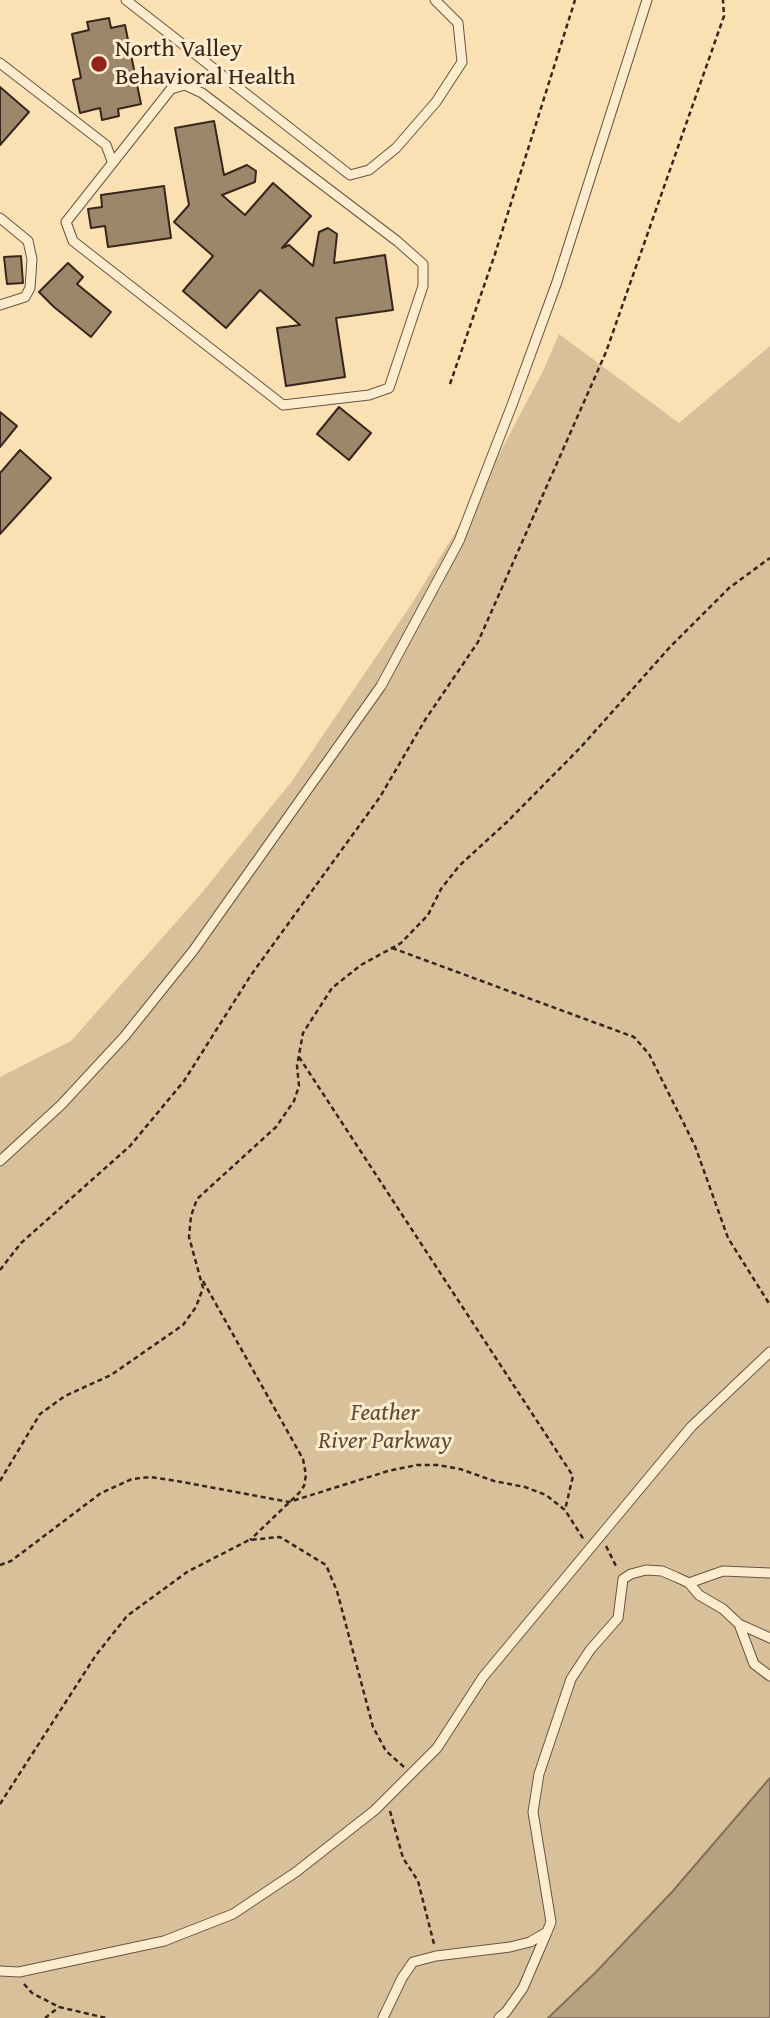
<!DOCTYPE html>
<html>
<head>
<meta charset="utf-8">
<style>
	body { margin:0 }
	canvas { display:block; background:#f9e1b4 }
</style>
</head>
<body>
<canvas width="770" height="2018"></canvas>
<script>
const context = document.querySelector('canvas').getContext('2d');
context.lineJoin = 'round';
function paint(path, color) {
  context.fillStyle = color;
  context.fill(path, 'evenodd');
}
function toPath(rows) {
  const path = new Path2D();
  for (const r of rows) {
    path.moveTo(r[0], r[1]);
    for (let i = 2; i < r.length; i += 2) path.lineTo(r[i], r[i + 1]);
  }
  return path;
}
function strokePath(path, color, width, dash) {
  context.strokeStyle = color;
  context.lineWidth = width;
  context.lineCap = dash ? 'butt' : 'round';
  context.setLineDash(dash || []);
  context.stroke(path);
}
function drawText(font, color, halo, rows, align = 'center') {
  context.font = font + ' "Gentium Book Plus",serif';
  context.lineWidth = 6;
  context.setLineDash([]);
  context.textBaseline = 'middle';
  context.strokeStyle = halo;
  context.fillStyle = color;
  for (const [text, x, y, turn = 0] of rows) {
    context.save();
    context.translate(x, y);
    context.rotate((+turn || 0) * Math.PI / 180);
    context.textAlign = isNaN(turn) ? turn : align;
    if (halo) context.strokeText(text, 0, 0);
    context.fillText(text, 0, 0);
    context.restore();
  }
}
const green = toPath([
	[559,334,679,423,770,346,770,1778,672,1892,595,1973,548,2018,0,2018,0,1077,71,1041,200,895,292,781,411,605,475,500,543,371]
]);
const water = toPath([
	[770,1778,770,2018,548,2018,595,1973,672,1892,770,1778]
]);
const building = toPath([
	[109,18,111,28,125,25,141,104,118,109,119,116,102,120,100,108,80,113,73,80,81,78,72,34,89,30,87,22,109,18],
	[0,87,29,112,0,145,0,87],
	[214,121,224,175,247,165,256,171,255,182,222,195,245,215,273,183,311,216,282,248,289,245,313,266,319,232,328,228,337,234,334,263,385,255,393,310,336,318,345,377,286,386,277,328,300,325,260,290,226,328,183,291,213,256,174,222,189,205,175,128,214,121],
	[164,186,171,238,108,247,105,226,91,228,88,209,102,207,101,195,164,186],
	[21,256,23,283,7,284,4,257,21,256],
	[68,263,83,277,77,284,111,312,91,337,54,307,39,292,68,263],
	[339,407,371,433,349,460,317,434,339,407],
	[0,412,17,426,0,447,0,412],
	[20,450,51,478,0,534,0,473,20,450]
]);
const path = toPath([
	[450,384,495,254,575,0],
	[392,948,634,1037,649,1054,695,1146,728,1238,770,1305],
	[299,1057,573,1476,565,1510],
	[0,1270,21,1243,130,1146,184,1081,251,975,380,797,425,720,478,642,606,352,724,16,723,0],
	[203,1281,303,1459,306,1475,304,1486,299,1493,250,1540],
	[0,1481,40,1414,65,1396,111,1375,183,1325,196,1307,203,1288,189,1237,191,1216,197,1199,276,1127,294,1101,299,1086,297,1066,303,1033,332,988,361,965,401,943,428,915,441,889,459,866,507,822,581,747,670,647,729,588,770,558],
	[606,1546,617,1568],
	[0,1565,11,1561,101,1493,132,1479,150,1477,177,1481,289,1502,388,1471,417,1465,438,1465,460,1469,494,1481,525,1487,546,1495,565,1510,584,1540],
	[0,1804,96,1655,127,1616,187,1572,249,1540,280,1537,326,1565,337,1591,373,1727,386,1751,404,1767],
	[390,1811,403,1858,418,1881,434,1944],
	[24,1984,32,1993,59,2007,106,2018],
	[45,2018,59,2007]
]);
const lane = toPath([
	[126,0,350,175,369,170,396,148,436,102,462,62,458,23,435,0],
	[0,63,106,145,112,161],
	[185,85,202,93,397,241,423,264,423,286,389,388,369,395,283,405,73,241,66,222,171,89,185,85],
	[0,218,28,241,32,259,30,288,25,297,0,305],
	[0,1161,61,1105,124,1037,193,951,381,686,459,541,512,405,557,282,647,0],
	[689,1583,723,1571,770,1573],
	[739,1624,754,1664,770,1676],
	[0,1971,19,1972,164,1941,233,1914,296,1872,375,1810,437,1748,483,1677,691,1427,770,1352],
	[383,2018,402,1978,413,1962,436,1956,510,1947,530,1942,547,1932,551,1922,533,1812,539,1774,571,1679,590,1650,618,1618,623,1579,631,1574,646,1570,662,1571,676,1577,689,1583,699,1595,723,1609,739,1624,770,1638],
	[499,2018,506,2012,523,1988,547,1932]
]);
const markers = [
	[99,64,9,"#8f2418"]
];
const poiNames = [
	["North Valley",115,50],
	["Behavioral Health",115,78]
];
const parkNames = [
	["Feather",385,1414],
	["River Parkway",385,1442]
];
paint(green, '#d8c19a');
paint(water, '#b8a180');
strokePath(water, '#856f58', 2);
paint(building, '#9d876b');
strokePath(building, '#39251c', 2);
strokePath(lane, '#695442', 11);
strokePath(path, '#39251c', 2.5, [5, 3.5]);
strokePath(lane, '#fbecce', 9);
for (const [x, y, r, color] of markers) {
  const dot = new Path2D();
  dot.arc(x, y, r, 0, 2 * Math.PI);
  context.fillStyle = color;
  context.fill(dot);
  strokePath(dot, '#fbecce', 2.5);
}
drawText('24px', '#39251c', '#fbecce', poiNames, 'left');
drawText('italic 24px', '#614c3c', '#fbecce', parkNames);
</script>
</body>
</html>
